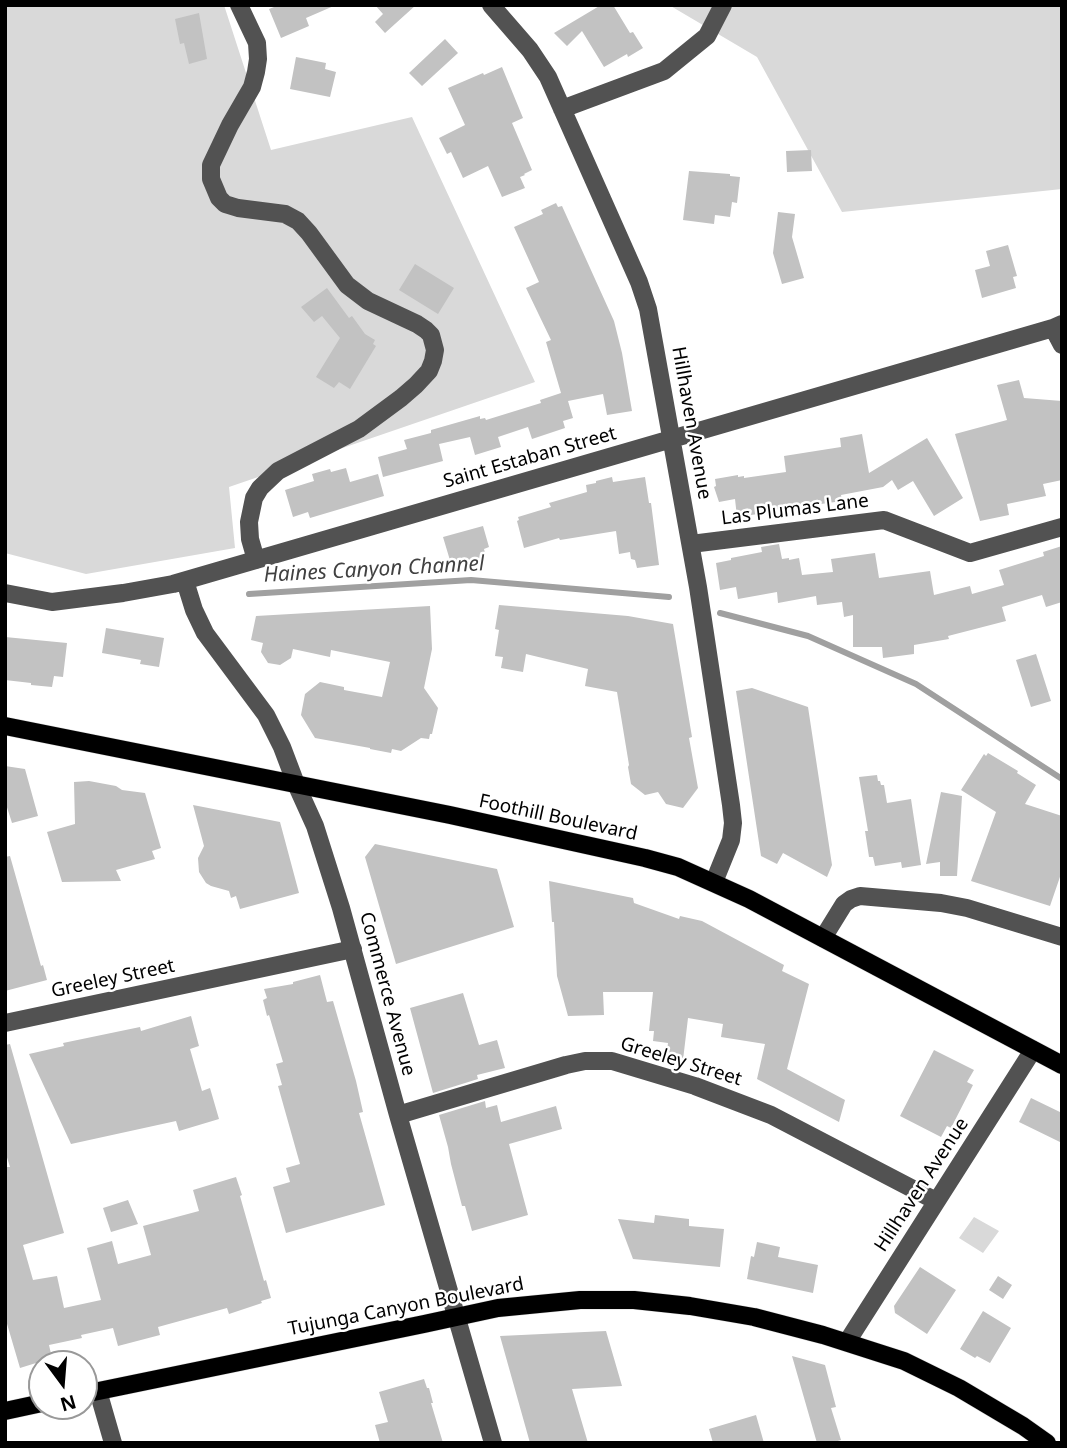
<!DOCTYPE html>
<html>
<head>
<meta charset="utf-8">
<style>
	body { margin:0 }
	#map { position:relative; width:1067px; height:1448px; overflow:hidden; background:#fff; font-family:"Noto Sans",sans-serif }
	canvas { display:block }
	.frame { position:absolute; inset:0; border:7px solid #000; pointer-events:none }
	.north { position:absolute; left:28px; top:1350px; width:70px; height:70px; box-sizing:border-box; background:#fff; border:2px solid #999; border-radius:50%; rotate:164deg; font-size:19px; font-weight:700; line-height:28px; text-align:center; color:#000 }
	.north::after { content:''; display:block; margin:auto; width:24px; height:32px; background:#000; clip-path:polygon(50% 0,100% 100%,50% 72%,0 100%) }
</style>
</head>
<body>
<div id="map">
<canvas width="1067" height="1448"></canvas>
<div class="frame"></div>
<div class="north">N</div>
</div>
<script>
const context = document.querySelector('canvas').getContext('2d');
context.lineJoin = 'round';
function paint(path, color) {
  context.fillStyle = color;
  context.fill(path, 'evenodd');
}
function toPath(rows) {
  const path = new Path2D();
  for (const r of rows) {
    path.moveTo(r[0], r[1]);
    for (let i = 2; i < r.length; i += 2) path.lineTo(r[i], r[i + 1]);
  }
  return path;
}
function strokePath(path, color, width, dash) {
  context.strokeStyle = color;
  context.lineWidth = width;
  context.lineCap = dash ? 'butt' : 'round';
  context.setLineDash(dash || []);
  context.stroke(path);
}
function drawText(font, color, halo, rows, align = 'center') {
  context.font = font + ' "Noto Sans",sans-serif';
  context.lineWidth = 5;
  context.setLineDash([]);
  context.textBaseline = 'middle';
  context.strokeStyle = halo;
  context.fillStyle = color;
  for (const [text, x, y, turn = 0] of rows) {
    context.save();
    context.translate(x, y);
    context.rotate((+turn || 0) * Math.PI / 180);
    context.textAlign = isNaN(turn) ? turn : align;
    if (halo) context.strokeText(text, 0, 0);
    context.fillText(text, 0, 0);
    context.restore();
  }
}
const green = toPath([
	[5,5,224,5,271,150,412,117,535,382,229,487,235,548,86,574,5,553],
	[669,5,1062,5,1062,189,842,212,757,57],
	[974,1217,999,1231,983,1253,959,1238]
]);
const stream = toPath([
	[249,594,471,580,669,597],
	[720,613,808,636,916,684,1062,779]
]);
const building = toPath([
	[279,5,336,5,306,18,309,26,281,38,269,9],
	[375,5,416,5,385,33,375,22,383,14],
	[601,5,613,5,630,33,633,32,643,48,628,57,627,54,604,67,582,31,567,46,554,33],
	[199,13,207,59,189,64,184,43,180,44,175,19],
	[445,39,458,53,422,86,409,73],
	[296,57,326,63,325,69,336,72,330,97,290,89],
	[502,67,523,118,512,123,532,170,524,174,525,175,520,177,525,188,502,197,488,166,463,178,451,152,447,154,439,138,465,125,448,88,483,73,484,75],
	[811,150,812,171,787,172,786,151],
	[689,171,730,174,730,176,740,177,737,203,732,202,730,217,715,215,714,224,683,220],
	[556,203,558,207,562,206,614,321,622,353,632,411,607,415,603,394,568,401,573,418,563,421,565,428,532,439,528,427,498,437,501,447,475,455,470,437,439,444,443,461,383,477,378,457,407,449,404,440,431,433,431,430,480,416,480,419,485,418,486,420,541,403,540,400,561,393,546,342,551,340,526,288,539,282,514,227,543,214,541,210],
	[778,212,795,214,792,237,804,278,782,284,773,253],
	[1008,245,1017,276,1013,277,1016,288,982,298,975,270,990,266,986,251],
	[415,264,454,288,438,314,399,290],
	[327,288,349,318,352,316,365,334,375,340,373,344,376,346,350,389,339,382,334,388,316,377,340,338,322,316,314,322,301,307],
	[1019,380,1024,398,1062,401,1062,480,1043,484,1046,496,1007,504,1009,515,980,521,955,434,1007,420,997,385],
	[862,434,869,473,927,438,963,498,934,516,913,481,898,490,892,480,883,487,841,495,842,501,814,505,815,508,792,511,792,507,758,512,758,514,737,517,735,499,719,502,714,487,716,486,715,479,738,475,738,477,744,476,744,478,786,472,784,456,841,447,840,438],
	[346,468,350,482,378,474,384,496,310,518,308,512,293,517,285,490,314,481,312,474,330,469,331,472],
	[612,477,613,482,645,477,649,503,651,503,659,565,637,568,635,560,631,559,630,552,619,554,616,531,560,540,559,538,524,548,517,521,519,520,518,517,551,507,549,503,587,492,586,485,596,483,596,481],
	[483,526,489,547,484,549,486,557,452,567,443,537],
	[779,544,782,559,789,558,789,560,799,558,802,575,833,572,831,559,875,553,879,578,930,571,934,595,970,586,972,594,1004,585,999,570,1044,556,1043,552,1062,546,1062,602,1046,607,1042,595,1002,607,1006,621,948,636,949,639,914,645,914,654,883,658,882,647,853,647,853,615,844,617,842,602,817,605,816,596,778,603,777,592,738,599,736,587,720,590,716,563,731,560,731,558,762,552,761,547],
	[499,605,628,616,673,624,692,737,689,738,698,788,683,808,666,804,658,792,645,795,631,784,628,767,629,765,617,692,585,686,588,669,526,654,523,672,501,668,503,657,495,656,499,630,495,629],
	[430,606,432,649,424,688,438,708,432,734,430,734,429,739,421,738,401,751,392,749,391,753,370,749,370,748,315,738,301,715,305,694,320,682,344,687,344,690,382,697,390,662,331,650,330,657,293,649,291,658,280,665,268,663,261,652,263,643,251,640,256,616],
	[106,628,164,638,159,667,140,664,141,660,102,653],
	[5,637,67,643,63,677,54,676,52,687,31,685,31,683,5,680],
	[1036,654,1051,701,1031,707,1016,660],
	[752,688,808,707,832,865,827,877,783,853,777,864,761,856,736,691],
	[988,753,1018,771,1017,773,1036,785,1025,804,1062,816,1062,871,1050,906,971,881,996,812,961,790,984,754,986,756],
	[5,766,25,769,38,816,12,823,5,801],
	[877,775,878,781,880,781,881,785,884,785,887,803,911,799,921,865,902,868,901,862,875,866,873,857,869,857,865,831,868,831,859,777],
	[89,781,116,786,122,790,145,793,161,848,152,851,155,859,116,870,121,881,62,882,47,832,75,824,74,782],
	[941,792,962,796,957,876,940,876,940,862,926,864],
	[193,805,280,822,299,893,240,909,236,896,231,898,229,891,211,886,206,883,199,872,198,858,204,846],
	[375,844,497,869,514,927,396,964,365,857],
	[10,856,41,966,43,965,47,980,5,991,5,857],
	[549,881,633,898,634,903,679,919,680,916,702,921,784,965,782,971,809,984,787,1069,845,1100,839,1122,757,1079,765,1044,721,1037,723,1024,688,1018,683,1060,666,1058,668,1043,653,1041,654,1031,649,1031,653,992,603,992,604,1015,568,1016,557,976,554,922,552,922],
	[320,975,327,1002,333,1001,356,1081,363,1112,359,1113,385,1205,286,1233,273,1187,290,1182,286,1168,300,1164,278,1086,282,1085,276,1064,283,1062,269,1015,267,1016,263,1000,267,998,264,989,293,984,293,982],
	[463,993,479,1045,497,1040,505,1068,477,1075,478,1079,433,1093,410,1008],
	[191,1016,199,1046,190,1049,202,1091,210,1088,219,1119,179,1131,176,1121,71,1144,29,1054,64,1046,63,1043,140,1027,141,1031],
	[10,1044,64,1233,23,1245,33,1280,57,1276,64,1308,101,1300,87,1248,112,1241,118,1264,151,1255,143,1226,199,1211,193,1190,236,1177,242,1195,240,1196,264,1281,266,1280,271,1298,261,1301,262,1303,229,1314,227,1308,158,1327,160,1335,118,1346,113,1328,81,1335,82,1338,49,1345,52,1358,20,1368,5,1317,5,1167,10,1167,5,1151,5,1045],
	[934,1050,974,1070,967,1082,973,1085,951,1128,947,1126,941,1137,900,1116],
	[1031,1098,1062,1113,1062,1143,1019,1122],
	[485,1101,486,1108,497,1105,501,1122,556,1106,562,1129,509,1144,528,1215,472,1231,465,1206,462,1206,451,1164,448,1147,439,1115],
	[128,1200,138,1224,111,1232,103,1208],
	[655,1215,689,1219,689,1226,724,1229,720,1267,633,1259,618,1219,654,1223],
	[757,1242,780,1247,778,1257,818,1265,813,1293,747,1279,751,1256,754,1257],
	[920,1267,956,1290,927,1334,895,1313,894,1306],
	[998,1276,1012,1285,1003,1299,989,1290],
	[983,1311,1011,1328,990,1363,977,1356,975,1358,960,1349],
	[606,1331,622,1386,572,1389,588,1443,530,1443,500,1336],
	[792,1356,825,1365,836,1407,831,1408,841,1440,831,1443,817,1443],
	[424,1379,427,1388,429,1388,433,1403,431,1403,443,1443,380,1443,375,1425,388,1422,379,1392],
	[756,1415,764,1443,713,1443,709,1429]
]);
const minor = toPath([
	[239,5,257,43,258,59,256,72,252,87,230,125,211,165,211,179,219,198,225,204,238,208,285,214,298,221,309,233,347,285,368,301,417,324,426,330,431,335,435,350,433,361,429,371,416,385,401,398,359,429,278,471,260,488,254,498,249,522,250,539,256,560],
	[491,5,530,50,548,77,639,282,648,309,698,587,731,805,733,823,731,840,714,882],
	[562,109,664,71,707,36,723,5],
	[1053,328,1062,345],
	[691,544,884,520,970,553,1062,527],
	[185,581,194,610,205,633,266,715,282,747,296,784,315,826,341,908,398,1115,493,1443],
	[5,593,52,602,123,593,173,584,1053,328,1062,324],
	[823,938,844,904,851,899,860,896,941,903,967,908,1062,937],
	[5,1023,353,949],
	[398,1115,566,1065,585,1061,612,1061,695,1086,771,1115,936,1201],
	[847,1342,1033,1050],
	[98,1391,113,1443]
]);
const major = toPath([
	[5,726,450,815,645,858,678,867,749,899,1062,1065],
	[84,1394,424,1324,498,1308,580,1300,634,1300,690,1306,754,1317,823,1335,904,1361,959,1388,1023,1426,1047,1443],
	[5,1411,42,1403]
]);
const streetNames = [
	["Hillhaven Avenue",691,423,80],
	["Saint Estaban Street",530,458,-16],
	["Las Plumas Lane",795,510,-7],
	["Foothill Boulevard",558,818,12],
	["Greeley Street",113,979,-12],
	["Commerce Avenue",387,994,75],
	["Greeley Street",681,1062,17],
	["Hillhaven Avenue",922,1185,-57],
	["Tujunga Canyon Boulevard",406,1307,-11]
];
const waterNames = [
	["Haines Canyon Channel",374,570,-3]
];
paint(green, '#d9d9d9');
strokePath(stream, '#a0a0a0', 6);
paint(building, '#c2c2c2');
strokePath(major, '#dbdbdb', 19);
strokePath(minor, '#525252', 18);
strokePath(major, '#000', 18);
drawText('19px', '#000', '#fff', streetNames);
drawText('italic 21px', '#414141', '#fff', waterNames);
</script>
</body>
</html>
